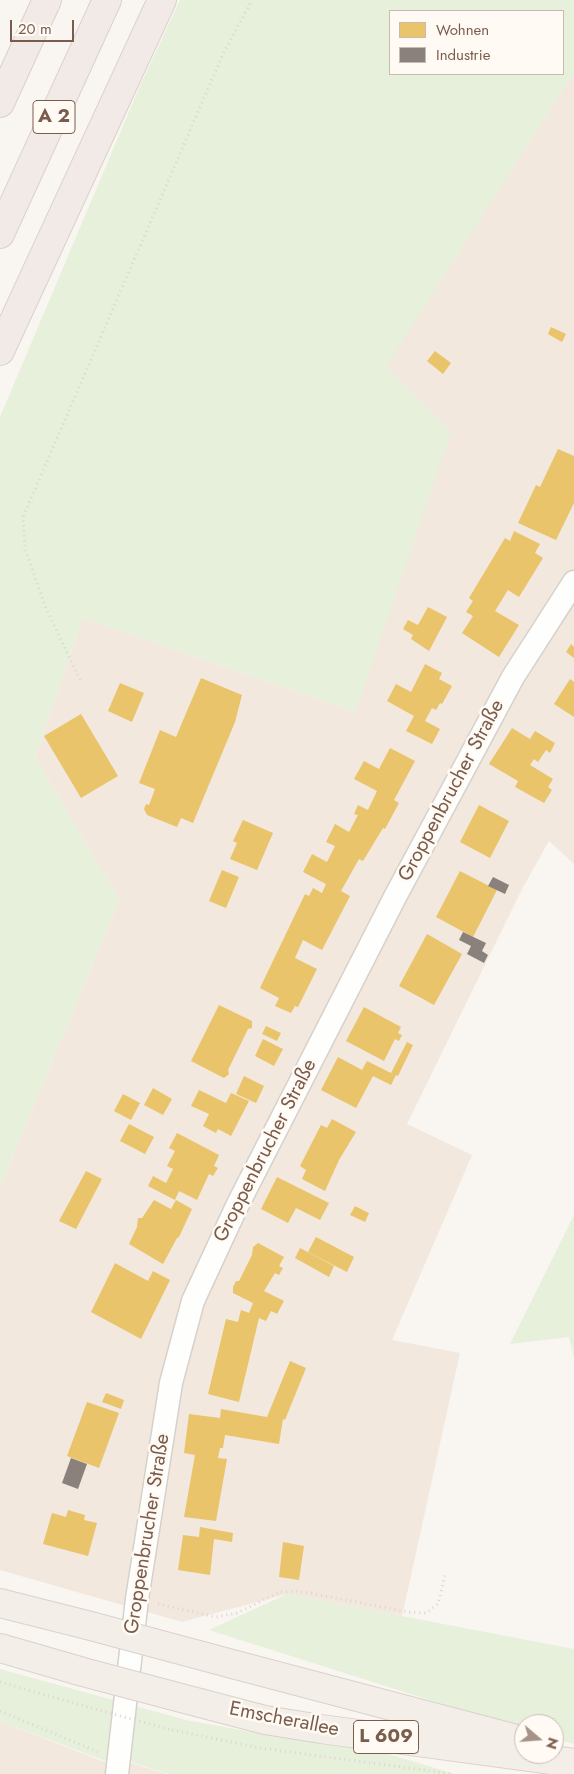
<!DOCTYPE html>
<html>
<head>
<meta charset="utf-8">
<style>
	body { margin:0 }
	#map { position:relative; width:574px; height:1774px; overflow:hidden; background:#f9f5f0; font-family:Jost,sans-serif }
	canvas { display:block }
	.legend { position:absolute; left:389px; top:10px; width:175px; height:65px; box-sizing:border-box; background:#fffaf3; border:1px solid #cabbb1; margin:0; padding:6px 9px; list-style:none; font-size:15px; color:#7a5c4d }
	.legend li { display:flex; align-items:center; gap:10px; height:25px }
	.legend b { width:25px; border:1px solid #cabbb1 }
	.north { position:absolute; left:514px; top:1714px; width:50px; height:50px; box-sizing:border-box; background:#fffaf3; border:1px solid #cabbb1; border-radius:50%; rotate:108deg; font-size:14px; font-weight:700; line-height:20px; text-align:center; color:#7a5c4d }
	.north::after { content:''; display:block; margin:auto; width:18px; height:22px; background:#a69286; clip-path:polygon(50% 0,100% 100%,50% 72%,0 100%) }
	.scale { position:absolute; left:10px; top:20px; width:64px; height:22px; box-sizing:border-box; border:2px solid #7a5c4d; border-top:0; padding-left:6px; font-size:15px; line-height:18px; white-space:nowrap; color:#7a5c4d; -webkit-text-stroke:4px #fffaf3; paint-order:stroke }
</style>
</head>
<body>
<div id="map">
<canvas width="574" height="1774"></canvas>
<ul class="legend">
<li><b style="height:14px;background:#e9c46a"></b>Wohnen</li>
<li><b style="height:14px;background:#8a817c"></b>Industrie</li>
</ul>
<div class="north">N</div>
<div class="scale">20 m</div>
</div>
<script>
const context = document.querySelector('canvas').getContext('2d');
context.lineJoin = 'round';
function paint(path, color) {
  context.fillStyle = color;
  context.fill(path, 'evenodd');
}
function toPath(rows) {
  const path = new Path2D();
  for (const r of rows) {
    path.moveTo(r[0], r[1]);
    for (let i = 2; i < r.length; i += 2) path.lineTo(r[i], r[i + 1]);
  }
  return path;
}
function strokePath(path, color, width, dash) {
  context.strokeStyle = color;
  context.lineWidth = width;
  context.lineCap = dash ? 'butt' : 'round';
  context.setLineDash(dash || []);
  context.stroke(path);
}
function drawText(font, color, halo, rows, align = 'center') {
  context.font = font + ' Jost,sans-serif';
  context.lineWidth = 5;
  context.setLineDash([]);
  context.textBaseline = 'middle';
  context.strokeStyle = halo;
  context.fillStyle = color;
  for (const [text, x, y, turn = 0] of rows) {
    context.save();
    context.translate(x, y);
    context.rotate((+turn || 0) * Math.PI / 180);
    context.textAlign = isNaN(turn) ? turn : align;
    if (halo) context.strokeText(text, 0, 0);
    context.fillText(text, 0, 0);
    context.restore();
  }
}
const residential = toPath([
	[574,72,574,864,549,841,522,889,407,1124,472,1155,392,1340,460,1353,402,1616,287,1594,182,1622,0,1570,0,1187,119,900,35,757,83,618,356,712,385,367],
	[0,1721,107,1763,124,1761,167,1774,0,1774]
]);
const green = toPath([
	[180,0,574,0,574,72,386,367,451,432,356,712,83,618,35,757,119,900,0,1187,0,417,139,88],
	[390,11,563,11,563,74,390,74],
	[574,1215,574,1357,569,1337,510,1344],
	[287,1594,574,1649,574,1744,554,1738,554,1724,524,1724,524,1730,209,1630],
	[0,1669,186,1720,257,1733,378,1751,455,1774,169,1774,124,1760,108,1762,0,1721]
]);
const homes = toPath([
	[551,327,566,334,562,342,548,334],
	[435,351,451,363,443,374,427,361],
	[558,449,574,456,574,503,556,540,518,523,536,485,540,487],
	[514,531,540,544,535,553,543,558,519,597,508,590,495,611,519,625,499,657,462,633,473,616,466,612,473,601,469,598,505,538,510,541],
	[428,607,447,617,429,651,411,639,413,635,403,629,408,620,418,625],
	[571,644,574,647,574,658,566,652],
	[425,664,442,673,439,679,452,686,442,704,440,703,436,710,432,708,425,721,440,729,432,744,406,731,414,716,387,701,396,684,411,692],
	[201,678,242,695,235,722,193,823,181,818,177,827,147,815,144,809,146,804,149,805,155,789,139,783,160,730,176,737],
	[570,679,574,682,574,717,554,704],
	[120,683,144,693,132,722,108,711],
	[81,714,118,776,81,798,44,736],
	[512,728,530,739,535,731,555,743,550,753,546,750,538,762,534,759,530,765,553,779,548,787,552,790,544,803,515,787,518,781,489,764],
	[390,748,415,761,394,800,399,803,385,829,383,828,363,861,359,859,341,891,350,896,322,950,303,940,295,958,317,969,298,1007,295,1006,291,1013,275,1006,279,998,260,988,305,894,309,896,313,888,322,893,326,884,303,872,312,854,327,862,335,846,326,842,335,824,349,832,358,815,354,814,358,805,368,810,377,791,354,779,364,761,379,769],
	[479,805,509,821,490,858,460,842],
	[243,820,273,833,257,870,230,859,237,843,233,841],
	[222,870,239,877,226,908,209,901],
	[460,871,497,890,473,937,436,917],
	[427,934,462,954,434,1005,399,986],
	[219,1005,252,1021,252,1028,248,1029,228,1070,229,1074,224,1078,191,1061],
	[364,1007,401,1027,398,1033,402,1035,399,1041,395,1039,384,1061,346,1041],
	[266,1026,281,1033,277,1041,262,1034],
	[263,1039,283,1049,274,1066,255,1056],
	[407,1042,413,1045,398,1076,396,1075,391,1085,373,1076,356,1108,321,1090,338,1057,362,1070,367,1061,391,1073],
	[244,1076,264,1086,256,1103,236,1094],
	[153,1088,172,1099,163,1115,144,1105],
	[199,1090,226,1103,231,1093,249,1101,231,1136,218,1129,216,1133,203,1126,209,1114,191,1106],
	[123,1094,140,1103,131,1120,114,1111],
	[332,1119,356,1132,339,1160,325,1191,302,1179,306,1170,300,1166,321,1125,327,1128],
	[129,1124,154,1137,145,1154,120,1141],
	[177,1133,219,1155,214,1166,218,1168,213,1176,209,1174,197,1200,179,1191,175,1200,148,1186,153,1176,166,1183,173,1169,167,1166,175,1151,169,1148],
	[86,1171,102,1179,76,1229,59,1221],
	[277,1177,329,1203,320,1220,296,1208,288,1223,261,1209],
	[154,1200,171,1209,176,1200,192,1209,179,1237,177,1238,163,1264,129,1244,137,1227,138,1218,142,1218],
	[355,1206,369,1213,365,1222,350,1215],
	[316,1237,354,1257,347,1272,308,1252],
	[258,1243,284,1257,279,1266,283,1268,279,1275,275,1273,264,1291,284,1301,277,1314,271,1311,266,1321,259,1318,239,1402,208,1394,226,1319,238,1322,241,1310,249,1313,253,1303,233,1293,233,1287,236,1281,239,1281,252,1255,253,1247],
	[300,1248,334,1266,329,1277,295,1258],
	[115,1263,148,1281,153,1271,170,1280,141,1339,91,1312],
	[290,1361,306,1368,285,1420,283,1419,279,1444,225,1435,223,1448,220,1448,218,1458,227,1459,216,1521,184,1517,195,1455,184,1453,189,1414,220,1418,221,1409,267,1417],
	[106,1393,124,1400,121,1409,102,1402],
	[87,1402,119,1413,99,1468,67,1456],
	[68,1510,85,1515,84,1520,97,1523,88,1556,43,1544,52,1513,66,1517],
	[200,1527,233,1533,232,1542,214,1539,210,1575,178,1570,183,1535,199,1537],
	[283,1542,304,1546,299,1580,279,1577]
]);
const industry = toPath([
	[493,877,509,885,505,894,488,886],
	[463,932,486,943,482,951,488,955,484,963,467,954,471,946,459,940],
	[71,1458,87,1464,78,1489,62,1483]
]);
const path = toPath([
	[80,680,46,608,25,549,23,517,223,54,252,0],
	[158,1604,216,1617,237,1613,280,1592,299,1591,408,1612,426,1613,438,1604,445,1575],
	[0,1682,91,1708],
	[0,1711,98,1752],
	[172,1730,260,1748,453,1774]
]);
const minor = toPath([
	[117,1774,137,1599,171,1383,193,1301,237,1206,395,897,513,677,574,582]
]);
const major = toPath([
	[0,1603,87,1625],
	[0,1648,83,1672],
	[236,1665,524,1741],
	[200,1703,265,1720,321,1729,574,1763]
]);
const highway = toPath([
	[0,103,47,0],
	[0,234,107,0],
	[0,351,162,0]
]);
const pathBridge = toPath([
	[91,1708,172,1730]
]);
const majorBridge = toPath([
	[87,1625,236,1665],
	[83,1672,200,1703]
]);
const shields = [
	[54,117,42],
	[386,1737,65]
];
const shieldNames = [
	["A 2",54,117],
	["L 609",386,1737]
];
const streetNames = [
	["Groppenbrucher Straße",452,791,-62],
	["Groppenbrucher Straße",266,1151,-63],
	["Groppenbrucher Straße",148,1534,-81],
	["Emscherallee",284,1720,11]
];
paint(residential, '#f2e8de');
paint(green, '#e7f0db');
paint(homes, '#e9c46a');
paint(industry, '#8a817c');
strokePath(minor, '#d7d1cb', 25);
strokePath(major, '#dad1cc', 30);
strokePath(highway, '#dad1cc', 30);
strokePath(path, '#dcd5d0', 3, [1, 4]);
strokePath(minor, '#fefefd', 22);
strokePath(major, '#f3eee8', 28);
strokePath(highway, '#f2eae7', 28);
strokePath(majorBridge, '#dad1cc', 30, []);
strokePath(pathBridge, '#dcd5d0', 3, [1, 4]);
strokePath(majorBridge, '#f3eee8', 28);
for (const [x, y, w] of shields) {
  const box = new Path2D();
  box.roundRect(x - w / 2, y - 16.5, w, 33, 4);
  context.fillStyle = '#fffaf3';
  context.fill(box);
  strokePath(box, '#7a5c4d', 1);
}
drawText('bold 19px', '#7a5c4d', null, shieldNames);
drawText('20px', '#7a5c4d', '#fffaf3', streetNames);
</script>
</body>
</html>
